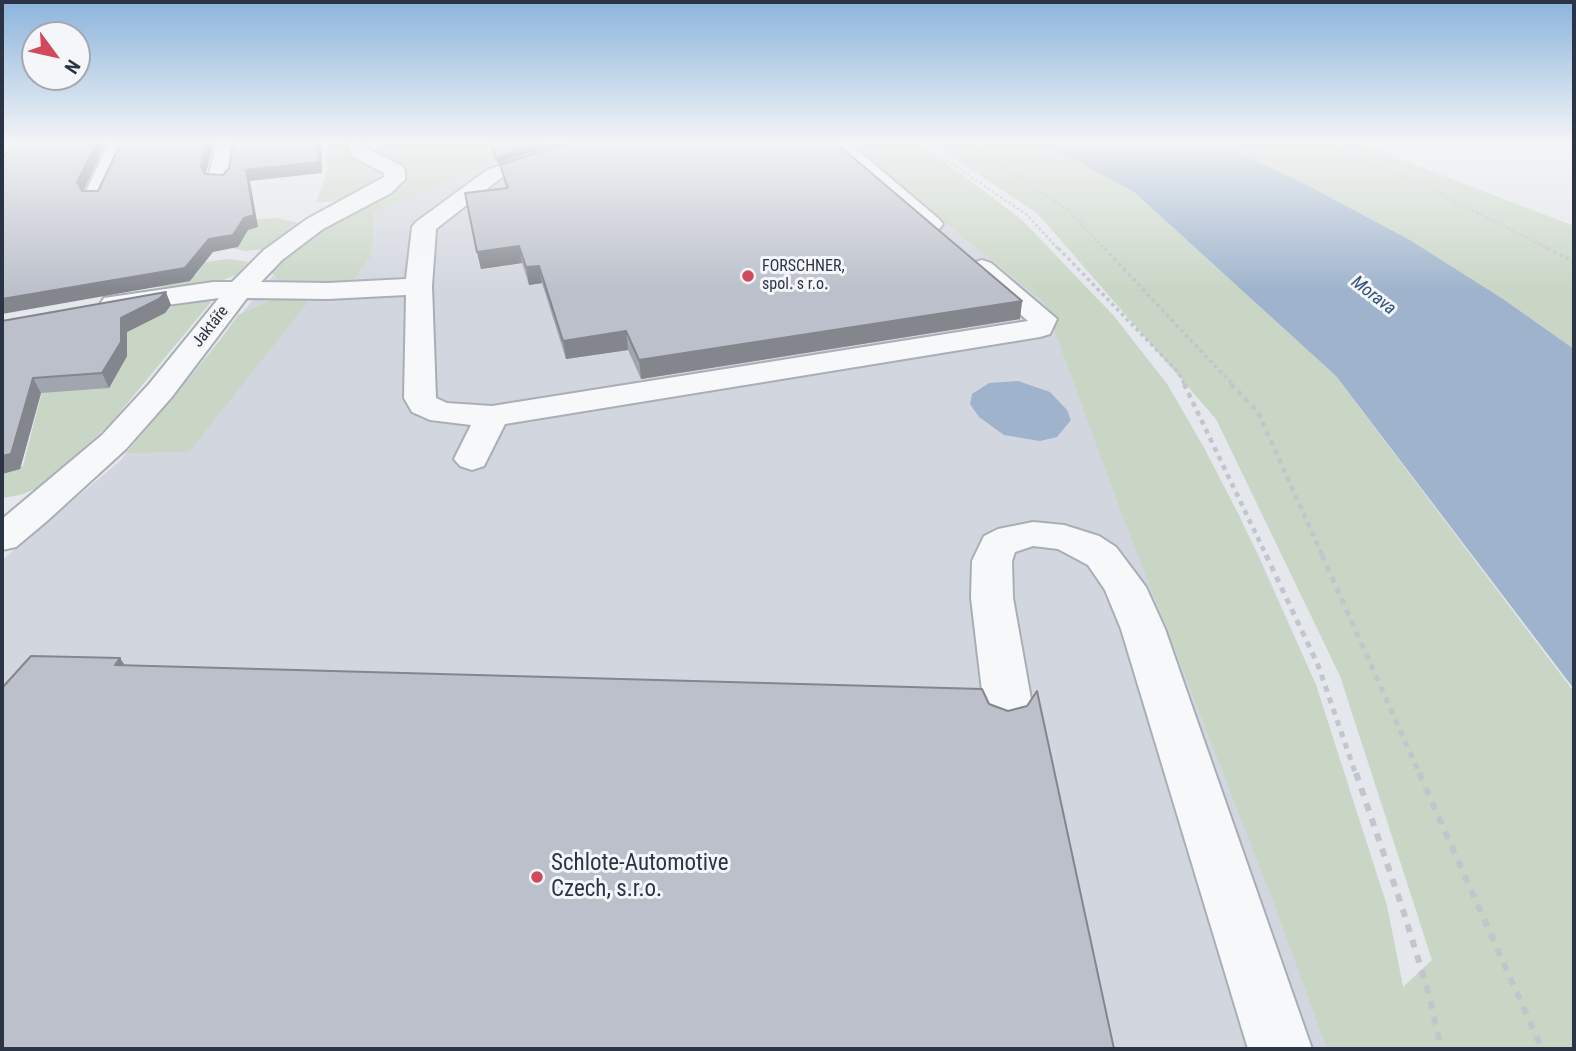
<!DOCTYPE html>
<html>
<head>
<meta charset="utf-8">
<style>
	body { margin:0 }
	#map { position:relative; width:1576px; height:1051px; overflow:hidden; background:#e4e7ec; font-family:"Roboto Condensed",sans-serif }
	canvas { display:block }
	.frame { position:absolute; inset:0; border:4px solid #2b3445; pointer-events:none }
	.north { position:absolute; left:21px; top:21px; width:70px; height:70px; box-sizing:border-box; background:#f4f6f9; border:2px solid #a4a8b1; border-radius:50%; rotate:123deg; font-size:19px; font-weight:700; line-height:28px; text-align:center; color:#2b3445 }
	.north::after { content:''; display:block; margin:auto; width:24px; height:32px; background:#d1495b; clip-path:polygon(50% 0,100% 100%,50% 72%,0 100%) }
</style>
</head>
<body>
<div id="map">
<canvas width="1576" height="1051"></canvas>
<div class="frame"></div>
<div class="north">N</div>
</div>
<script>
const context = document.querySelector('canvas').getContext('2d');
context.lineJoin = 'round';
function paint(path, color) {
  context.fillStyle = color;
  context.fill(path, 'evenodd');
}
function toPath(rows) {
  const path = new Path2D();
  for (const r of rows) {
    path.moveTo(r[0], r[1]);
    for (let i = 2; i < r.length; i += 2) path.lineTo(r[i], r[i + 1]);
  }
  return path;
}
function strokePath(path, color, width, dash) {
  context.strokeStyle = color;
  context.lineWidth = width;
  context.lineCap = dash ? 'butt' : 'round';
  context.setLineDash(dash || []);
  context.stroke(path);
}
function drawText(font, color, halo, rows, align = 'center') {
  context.font = font + ' "Roboto Condensed",sans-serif';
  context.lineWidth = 6;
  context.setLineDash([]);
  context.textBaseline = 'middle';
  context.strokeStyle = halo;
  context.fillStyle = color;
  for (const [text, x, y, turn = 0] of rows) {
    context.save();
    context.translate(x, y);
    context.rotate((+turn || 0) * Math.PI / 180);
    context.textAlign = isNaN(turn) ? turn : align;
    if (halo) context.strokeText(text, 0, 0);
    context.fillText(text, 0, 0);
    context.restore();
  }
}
const built = toPath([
	[376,143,913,143,1113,315,1167,384,1203,446,1258,554,1316,685,1387,906,1403,987,1419,1049,2,1049,2,560,120,461,280,267,401,184,406,178,407,169,391,159]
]);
const green = toPath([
	[326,143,345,143,350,155,380,170,382,173,378,180,365,190,341,200,316,203,327,172],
	[376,143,582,143,500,160,373,213,373,242,370,257,354,278,349,280,291,283,278,279,272,273,278,264,331,222,394,190,406,179,407,169,401,164,377,155],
	[846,143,916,143,960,173,1022,220,1113,315,1167,384,1203,446,1240,517,1316,685,1387,906,1403,987,1432,960,1340,676,1216,419,1038,214,931,143,1043,143,1134,192,1335,375,1574,692,1574,1049,1327,1049,1275,906,1123,517,1044,302],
	[1218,143,1359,143,1574,226,1574,349,1503,299,1410,240,1307,185],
	[276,218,301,223,265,249,245,251,232,248,240,231,258,219],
	[229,259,248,262,236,275,210,285,111,289,196,275,205,262],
	[196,298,211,302,111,423,43,486,20,495,2,498,2,472,23,466,52,352,84,321,171,307,178,299],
	[286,299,302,299,307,303,189,452,126,453,208,357,238,315,270,301]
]);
const water = toPath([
	[1043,143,1218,143,1307,185,1410,240,1503,299,1574,349,1574,689,1336,376,1134,192],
	[1018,381,1050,392,1067,410,1071,420,1057,437,1040,441,1004,435,979,417,970,404,972,394,989,383]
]);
const pathFar4 = toPath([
	[922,143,1027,215,1059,250],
	[966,143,1068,210,1106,250],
	[1321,143,1428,188,1551,250]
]);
const pathFar3 = toPath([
	[1058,248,1178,372,1185,385],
	[1104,248,1233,385],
	[1547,248,1574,262]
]);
const pathFar2 = toPath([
	[1184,384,1267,557],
	[1231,384,1258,412,1323,557]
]);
const pathFar1 = toPath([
	[1266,555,1318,665,1356,775],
	[1322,555,1420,775]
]);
const path = toPath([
	[1356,773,1403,910,1429,994,1441,1049],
	[1419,773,1542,1049]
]);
const minor = toPath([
	[109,143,129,143,103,200,87,200,84,195,109,143],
	[216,143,236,143,230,179,227,184,219,185,211,184,208,179,216,143],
	[346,143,366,143,368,149,402,166,405,170,405,179,391,193,323,229,282,260,261,282,328,283,406,279,412,227,416,222,487,170,556,146,583,143,645,143,635,149,559,158,501,178,436,229,432,286,436,398,447,403,492,406,1028,321,973,273,969,268,973,263,982,260,991,263,1057,319,1050,334,1040,337,505,424,484,466,472,470,460,466,454,459,471,425,430,420,412,412,404,398,406,295,328,299,247,298,171,398,126,449,47,521,16,547,2,550,2,519,102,435,149,384,219,298,114,312,104,310,100,304,104,298,213,282,232,282,264,250,307,219,384,177,384,173,353,157,346,143],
	[827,143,849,143,939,219,943,224,939,229,923,229,827,143],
	[1033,522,1064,525,1099,536,1116,547,1146,587,1165,629,1312,1049,1248,1049,1121,629,1105,590,1088,565,1058,549,1033,546,1015,552,1012,561,1013,598,1031,699,1024,712,1007,717,990,712,983,699,971,598,972,561,984,536,998,529,1033,522]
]);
const wall = toPath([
	[500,165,1022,301,1020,319,641,379,628,350,566,359,542,283,529,285,522,263,481,269,465,193,506,189],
	[171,305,165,313,127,332,127,356,109,388,41,393,20,469,2,474,2,321]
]);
const shadedWall = toPath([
	[97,143,106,143,82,194,77,182],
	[207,143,213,143,205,178,201,167],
	[318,143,321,143,322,173,250,181,258,227,248,230,238,247,213,252,190,281,2,314,2,299,246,170],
	[540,143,556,143,498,164,496,158],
	[519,246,522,263,481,269,477,252],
	[539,266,542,283,529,285,526,267],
	[166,292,171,305,165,313,127,332,127,356,109,388,102,373,121,318],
	[1022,301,1020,319,641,379,639,360],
	[626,331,628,350,566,359,563,341],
	[33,378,41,393,20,469,2,474,2,456],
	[120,658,126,667,115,665]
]);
const building = toPath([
	[14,143,97,143,77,182,82,191,98,191,121,143,207,143,201,167,205,174,223,175,229,168,233,143,318,143,319,162,246,170,254,215,244,218,233,235,209,239,185,268,2,299,2,159,14,143],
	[491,143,540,143,496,158,491,143],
	[586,143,836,143,1022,301,639,360,626,331,563,341,539,266,526,267,519,246,477,252,465,193,508,188,500,165,558,146,586,143],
	[166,292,159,299,121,318,121,342,102,373,33,378,11,454,2,456,2,321,166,292],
	[31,656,120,658,115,665,982,689,989,704,1008,711,1027,706,1037,691,1114,1049,2,1049,2,688,31,656]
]);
const markers = [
	[748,276,7,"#d1495b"],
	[537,877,7,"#d1495b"]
];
const farPoinames = [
	["FORSCHNER,",762,267],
	["spol. s r.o.",762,285]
];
const farStreetnames = [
	["Jaktáře",211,327,-52]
];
const farWaternames = [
	["Morava",1373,296,38]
];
const nearPoinames = [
	["Schlote-Automotive",551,864],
	["Czech, s.r.o.",551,890]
];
paint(built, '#d2d6de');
paint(green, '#c9d6c5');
paint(water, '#9fb4cc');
strokePath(minor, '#a9aeb7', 4);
strokePath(pathFar4, '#c2c5cb', 2.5, [2.5, 2.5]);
strokePath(pathFar3, '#c2c5cb', 3.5, [3.5, 3.5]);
strokePath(pathFar2, '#c2c5cb', 4.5, [5, 5]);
strokePath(pathFar1, '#c2c5cb', 5, [6, 6]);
strokePath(path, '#c2c5cb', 6, [8, 8]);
paint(minor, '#f7f8fa');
paint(wall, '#a1a5ae');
paint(shadedWall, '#83868d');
paint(building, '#bbc0ca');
strokePath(building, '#83868d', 2);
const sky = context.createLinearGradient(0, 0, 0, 290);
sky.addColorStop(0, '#8bb4dd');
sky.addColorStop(0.49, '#f3f4f6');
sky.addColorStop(1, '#f3f4f600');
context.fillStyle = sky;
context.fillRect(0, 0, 1576, 290);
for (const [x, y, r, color] of markers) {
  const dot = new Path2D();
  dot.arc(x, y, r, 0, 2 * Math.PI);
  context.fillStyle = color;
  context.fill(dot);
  strokePath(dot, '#f4f6f9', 2.5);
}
drawText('16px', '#2b3445', '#f4f6f9', farPoinames, 'left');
drawText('16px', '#2b3445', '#f4f6f9', farStreetnames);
drawText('italic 18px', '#34527a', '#f4f6f9', farWaternames);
drawText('23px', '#2b3445', '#f4f6f9', nearPoinames, 'left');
</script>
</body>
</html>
